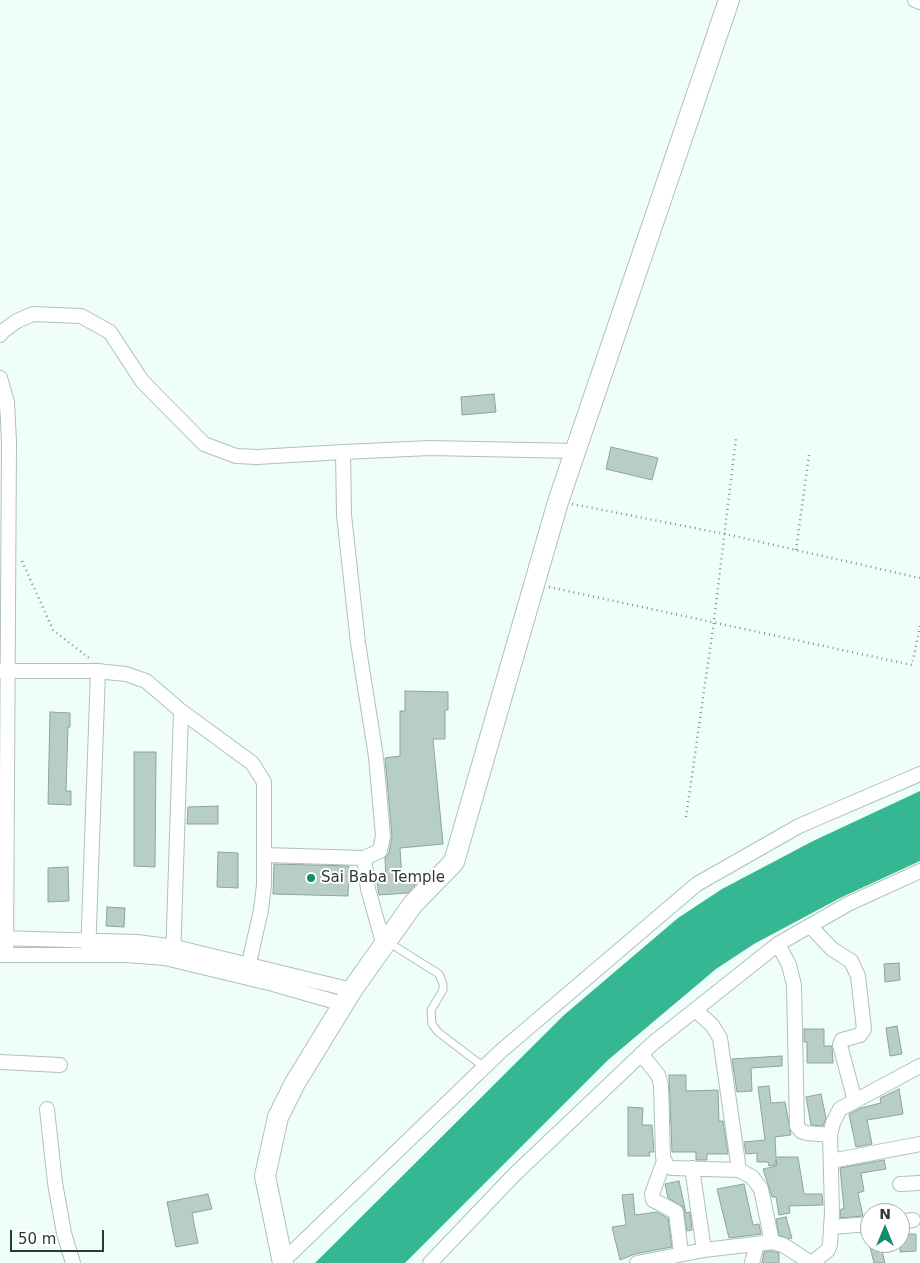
<!DOCTYPE html>
<html>
<head>
<meta charset="utf-8">
<style>
	body { margin:0 }
	#map { position:relative; width:920px; height:1263px; overflow:hidden; background:#f0fef9; font-family:"DejaVu Sans",sans-serif }
	canvas { display:block }
	.north { position:absolute; left:860px; top:1203px; width:50px; height:50px; box-sizing:border-box; background:#fff; border:1px solid #acafae; border-radius:50%; rotate:0deg; font-size:14px; font-weight:700; line-height:20px; text-align:center; color:#2f3834 }
	.north::after { content:''; display:block; margin:auto; width:18px; height:22px; background:#168c6f; clip-path:polygon(50% 0,100% 100%,50% 72%,0 100%) }
	.scale { position:absolute; left:10px; top:1230px; width:94px; height:22px; box-sizing:border-box; border:2px solid #2f3834; border-top:0; padding-left:6px; font-size:15px; line-height:18px; white-space:nowrap; color:#2f3834; -webkit-text-stroke:4px #fff; paint-order:stroke }
</style>
</head>
<body>
<div id="map">
<canvas width="920" height="1263"></canvas>
<div class="north">N</div>
<div class="scale">50 m</div>
</div>
<script>
const context = document.querySelector('canvas').getContext('2d');
context.lineJoin = 'round';
function paint(path, color) {
  context.fillStyle = color;
  context.fill(path, 'evenodd');
}
function toPath(rows) {
  const path = new Path2D();
  for (const r of rows) {
    path.moveTo(r[0], r[1]);
    for (let i = 2; i < r.length; i += 2) path.lineTo(r[i], r[i + 1]);
  }
  return path;
}
function strokePath(path, color, width, dash) {
  context.strokeStyle = color;
  context.lineWidth = width;
  context.lineCap = dash ? 'butt' : 'round';
  context.setLineDash(dash || []);
  context.stroke(path);
}
function drawText(font, color, halo, rows, align = 'center') {
  context.font = font + ' "DejaVu Sans",sans-serif';
  context.lineWidth = 4;
  context.setLineDash([]);
  context.textBaseline = 'middle';
  context.strokeStyle = halo;
  context.fillStyle = color;
  for (const [text, x, y, turn = 0] of rows) {
    context.save();
    context.translate(x, y);
    context.rotate((+turn || 0) * Math.PI / 180);
    context.textAlign = isNaN(turn) ? turn : align;
    if (halo) context.strokeText(text, 0, 0);
    context.fillText(text, 0, 0);
    context.restore();
  }
}
const water = toPath([
	[920,791,920,861,842,897,754,944,716,969,608,1060,405,1263,315,1263,564,1015,678,918,722,889,813,841]
]);
const building = toPath([
	[494,394,496,412,462,415,461,397,494,394],
	[611,447,658,458,652,480,606,469,611,447],
	[405,691,448,692,448,710,445,710,445,739,433,739,443,844,400,848,402,879,414,878,415,885,408,893,379,895,377,882,386,881,385,858,389,853,392,836,385,758,400,756,400,711,405,711,405,691],
	[50,712,70,713,70,727,68,727,66,791,71,791,71,805,48,804,50,712],
	[134,752,156,752,155,867,134,866,134,752],
	[218,806,218,824,187,824,188,807,218,806],
	[218,852,238,853,238,888,217,887,218,852],
	[274,864,349,866,348,896,273,894,274,864],
	[68,867,69,901,48,902,48,868,68,867],
	[107,907,125,908,124,927,106,926,107,907],
	[899,963,900,980,885,982,884,964,899,963],
	[897,1026,902,1054,890,1056,886,1028,897,1026],
	[804,1029,824,1029,824,1046,832,1046,833,1063,807,1063,807,1042,804,1042,804,1029],
	[782,1056,782,1066,751,1068,752,1091,737,1092,732,1059,782,1056],
	[669,1075,686,1075,686,1091,718,1090,719,1121,723,1121,728,1154,707,1154,707,1160,696,1160,696,1152,672,1152,669,1075],
	[769,1086,771,1103,785,1102,791,1135,775,1137,776,1157,798,1157,804,1194,822,1194,823,1205,789,1206,790,1213,779,1215,776,1197,772,1197,763,1169,777,1166,776,1159,776,1165,769,1166,768,1162,757,1162,757,1153,746,1154,744,1142,765,1140,758,1087,769,1086],
	[899,1089,903,1114,867,1120,872,1144,856,1147,849,1114,861,1108,881,1103,880,1098,899,1089],
	[821,1094,826,1118,823,1126,811,1125,806,1097,821,1094],
	[628,1107,643,1108,642,1125,652,1125,654,1152,649,1152,650,1156,628,1156,628,1107],
	[884,1160,886,1169,861,1173,864,1191,858,1193,863,1216,840,1218,841,1209,844,1209,840,1168,884,1160],
	[679,1181,686,1213,690,1212,692,1230,687,1231,683,1207,668,1198,665,1184,679,1181],
	[744,1184,753,1225,759,1224,761,1234,729,1238,717,1189,744,1184],
	[208,1194,212,1209,192,1213,198,1243,176,1247,167,1202,208,1194],
	[633,1194,635,1215,657,1212,668,1218,672,1247,635,1254,620,1260,612,1227,626,1225,622,1195,633,1194],
	[786,1217,792,1238,789,1239,779,1235,776,1219,786,1217],
	[900,1234,916,1234,916,1251,900,1252,900,1234],
	[869,1243,880,1243,885,1263,874,1263,869,1243],
	[771,1251,779,1253,779,1263,762,1263,764,1252,771,1251]
]);
const path = toPath([
	[572,504,725,534,920,578],
	[796,550,809,455],
	[22,561,53,630,89,658],
	[549,587,912,665,920,626],
	[686,817,714,621,736,438]
]);
const lane = toPath([
	[388,942,439,974,443,984,443,990,431,1010,432,1024,438,1032,484,1067]
]);
const street = toPath([
	[915,0,920,2],
	[0,335,3,331,17,321,33,314,81,316,110,332,142,381,204,444,236,456,257,457,343,452,344,515,358,643,376,757,383,836,380,851,364,858],
	[0,378,7,402],
	[0,402,7,402,9,442,6,955],
	[343,452,430,448,576,451],
	[0,671,98,671],
	[181,711,252,763,264,782,264,885,261,910,247,972],
	[265,855,364,858,368,889,384,946],
	[810,926,832,949,851,961,858,976,864,1029,860,1035,842,1040,840,1045,855,1101],
	[0,938,137,942,175,947,352,990],
	[778,944,789,965,794,985,797,1126,801,1131,806,1133,830,1135,832,1212,830,1244,828,1250,812,1263],
	[0,955,126,955,165,958,273,984,343,1004],
	[88,955,98,671,106,672,126,674,146,681,181,711,173,960],
	[695,1010,712,1025,720,1038,739,1170],
	[641,1054,658,1075,661,1085,663,1157,667,1166,672,1168,739,1170,752,1177,761,1189,772,1242],
	[0,1062,60,1065],
	[47,1109,55,1183,64,1233,73,1263],
	[830,1135,833,1123,840,1109,920,1066],
	[664,1161,652,1194,653,1200,659,1203,676,1212,681,1253],
	[831,1161,920,1144],
	[692,1168,704,1250],
	[900,1184,920,1183],
	[900,1222,913,1220],
	[831,1227,870,1224],
	[281,1263,501,1051,697,884,799,826,920,774],
	[430,1263,515,1174,652,1044,778,944,848,904,920,871],
	[637,1263,704,1250,772,1242,783,1245,811,1263],
	[752,1263,757,1244]
]);
const secondary = toPath([
	[283,1263,265,1176,278,1117,295,1083,352,990,413,904,454,862,558,502,729,0]
]);
const markers = [
	[311,878,5,"#168c6f"]
];
const poiNames = [
	["Sai Baba Temple",321,878]
];
paint(water, '#36b793');
paint(building, '#b7cec5');
strokePath(building, '#8ea49b', 1);
strokePath(lane, '#acc2b9', 9);
strokePath(street, '#acc2b9', 16);
strokePath(secondary, '#acc2b9', 22);
strokePath(path, '#86918d', 2.5, [1, 4]);
strokePath(lane, '#fff', 7);
strokePath(street, '#fff', 14);
strokePath(secondary, '#fff', 20);
for (const [x, y, r, color] of markers) {
  const dot = new Path2D();
  dot.arc(x, y, r, 0, 2 * Math.PI);
  context.fillStyle = color;
  context.fill(dot);
  strokePath(dot, '#fff', 2);
}
drawText('15px', '#2f3834', '#fff', poiNames, 'left');
</script>
</body>
</html>
